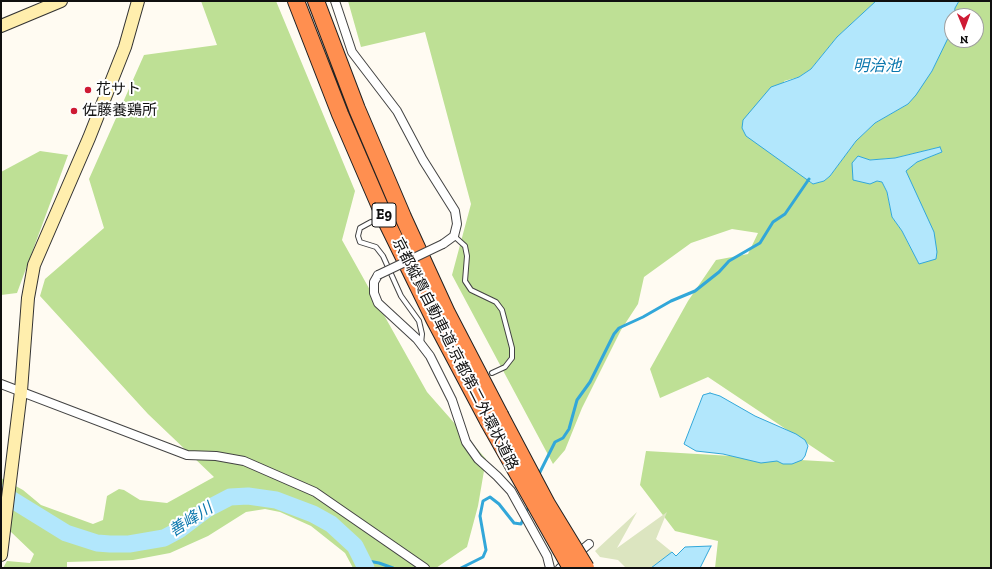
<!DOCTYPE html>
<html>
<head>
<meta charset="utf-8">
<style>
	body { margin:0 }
	#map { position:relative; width:992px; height:569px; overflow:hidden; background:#fffbf2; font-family:"Zilla Slab",serif }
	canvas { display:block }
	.frame { position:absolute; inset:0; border:2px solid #101010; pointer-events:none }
	.north { position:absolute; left:944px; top:8px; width:40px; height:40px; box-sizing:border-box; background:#fff; border:1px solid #9f9f9f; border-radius:50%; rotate:179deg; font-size:11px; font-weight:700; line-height:16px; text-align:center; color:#101010 }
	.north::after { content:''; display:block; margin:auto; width:14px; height:18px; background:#ce1a34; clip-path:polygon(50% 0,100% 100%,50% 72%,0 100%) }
</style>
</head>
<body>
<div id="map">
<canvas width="992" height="569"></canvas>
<div class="frame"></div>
<div class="north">N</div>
</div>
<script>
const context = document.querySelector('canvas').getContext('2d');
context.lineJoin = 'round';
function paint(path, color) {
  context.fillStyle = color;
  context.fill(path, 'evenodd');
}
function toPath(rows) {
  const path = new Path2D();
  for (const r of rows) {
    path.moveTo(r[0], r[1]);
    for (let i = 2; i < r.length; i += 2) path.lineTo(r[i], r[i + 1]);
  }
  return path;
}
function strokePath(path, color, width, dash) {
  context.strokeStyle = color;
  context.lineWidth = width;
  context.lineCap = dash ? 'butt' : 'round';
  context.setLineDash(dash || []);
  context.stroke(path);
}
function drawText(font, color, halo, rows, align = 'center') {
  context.font = font + ' "Zilla Slab","Noto Sans JP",serif';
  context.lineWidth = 4;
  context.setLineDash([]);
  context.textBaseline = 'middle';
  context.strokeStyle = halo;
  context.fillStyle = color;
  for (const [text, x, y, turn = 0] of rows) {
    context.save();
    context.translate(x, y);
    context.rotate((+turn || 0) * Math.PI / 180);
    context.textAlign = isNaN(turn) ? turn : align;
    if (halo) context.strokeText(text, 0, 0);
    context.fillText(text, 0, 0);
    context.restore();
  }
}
const forest = toPath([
	[201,1,276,1,355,191,342,240,427,392,486,459,478,506,467,547,436,568,353,568,345,553,311,526,280,512,265,509,246,512,208,536,170,553,133,560,67,562,67,568,3,568,7,561,30,563,34,554,10,531,1,519,1,478,23,490,41,505,93,524,103,520,107,496,119,489,124,490,140,500,167,503,214,477,148,414,40,296,45,279,104,228,89,179,144,55,217,45],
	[348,1,876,1,837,37,811,69,799,77,784,81,808,181,813,184,824,181,830,176,856,141,875,123,908,104,932,71,952,29,952,40,976,40,976,16,954,16,955,8,959,1,991,1,991,568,715,568,718,541,675,531,640,485,646,451,835,462,708,377,660,398,650,369,688,301,716,260,748,254,758,233,732,229,691,243,644,277,638,304,621,330,582,408,565,450,553,464,452,275,471,204,425,32,361,47],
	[940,147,942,152,917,162,906,171,919,264,902,231,892,217,887,192,882,182,877,181,858,157,870,160,895,158],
	[40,151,68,155,17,293,1,295,1,172]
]);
const cemetery = toPath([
	[637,512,617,548,667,512,656,539,672,552,651,568,626,568,618,560,600,557,595,551]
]);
const water = toPath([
	[876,1,959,1,955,8,954,16,952,16,952,29,950,34,932,71,916,95,908,104,875,123,856,141,830,176,824,181,813,184,746,136,742,128,743,120,771,87,799,77,811,69,837,37,876,1],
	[940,147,942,152,917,162,906,171,934,232,937,252,936,259,919,264,902,231,892,217,887,192,882,182,877,181,870,184,853,180,852,163,858,156,870,160,895,158,940,147],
	[710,393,720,396,755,416,796,434,805,440,808,446,805,456,802,460,792,464,783,464,777,461,761,463,723,454,696,451,684,444,703,395,710,393],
	[711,546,700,568,651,568,672,552,676,556,685,547,711,546]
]);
const stream = toPath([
	[538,476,555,442,563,438,569,429,577,400,590,382,614,334,619,328,643,317,671,301,695,291,719,272,729,261,760,243,773,222,785,214,809,179],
	[363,560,379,563,393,568],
	[461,568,483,557,486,550,480,516,483,501,490,497,499,504,514,523,521,524,529,506]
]);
const river = toPath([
	[1,493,66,533,97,543,110,544,129,544,164,538,179,530,207,509,230,497,248,496,276,500,313,514,331,524,355,546,366,568]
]);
const lane = toPath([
	[371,222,360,228,358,236,360,242,376,247,383,256,401,296,419,321,422,334,421,344],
	[454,236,465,246,467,256,465,281,471,290,496,302,502,310,512,348,512,358,505,367,492,373]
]);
const street = toPath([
	[335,1,352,52,397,111,423,160,455,211,457,224,454,236,443,244],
	[378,275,374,282,374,293,378,303,417,339,430,356,452,400,466,442,478,459,497,476,511,491,547,556,550,568],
	[1,384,187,455,216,456,244,461,315,492,425,568],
	[560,568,589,544]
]);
const secondary = toPath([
	[1,26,61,1],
	[1,555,21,391,28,298,34,265,89,138,125,47,138,1]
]);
const highway = toPath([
	[296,1,340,114,387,223,434,319,488,421],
	[316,1,357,109,403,217,447,313,500,415]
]);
const streetBridge = toPath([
	[378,275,443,244]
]);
const highwayBridge = toPath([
	[500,415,547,504,586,568],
	[488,421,571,568]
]);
const markers = [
	[88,90,4,"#ce1a34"],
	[74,111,4,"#ce1a34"]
];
const shields = [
	[384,215,24]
];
const shieldNames = [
	["E9",384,215]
];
const poiNames = [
	["花サト",96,90],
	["佐藤養鶏所",82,111]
];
const streetNames = [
	["京都縦貫自動車道;京都第二外環状道路",455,354,63]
];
const waterNames = [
	["明治池",877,66],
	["善峰川",191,520,-33]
];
paint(forest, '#bee095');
paint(cemetery, '#dce5c0');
paint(water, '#b2e7fc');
strokePath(water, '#32a7d9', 1);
strokePath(stream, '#32a7d9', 3);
strokePath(river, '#b2e7fc', 17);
strokePath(lane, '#434343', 6);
strokePath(street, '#434343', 10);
strokePath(secondary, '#323232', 14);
strokePath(highway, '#212121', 18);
strokePath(lane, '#fff', 4);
strokePath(street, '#fff', 8);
strokePath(secondary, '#ffeead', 12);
strokePath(highway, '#ff8f50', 16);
strokePath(streetBridge, '#434343', 10, []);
strokePath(highwayBridge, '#212121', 18, []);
strokePath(streetBridge, '#fff', 8);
strokePath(highwayBridge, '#ff8f50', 16);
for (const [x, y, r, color] of markers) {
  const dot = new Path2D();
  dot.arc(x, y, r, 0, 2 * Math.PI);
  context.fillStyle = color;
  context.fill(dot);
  strokePath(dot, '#fff', 1.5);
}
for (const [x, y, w] of shields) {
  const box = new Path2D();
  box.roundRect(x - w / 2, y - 12, w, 24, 3);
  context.fillStyle = '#fff';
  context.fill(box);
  strokePath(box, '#101010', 1);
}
drawText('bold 14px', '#101010', null, shieldNames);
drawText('15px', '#101010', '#fff', poiNames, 'left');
drawText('15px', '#101010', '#fff', streetNames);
drawText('italic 16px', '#0c78ae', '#fff', waterNames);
</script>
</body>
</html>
